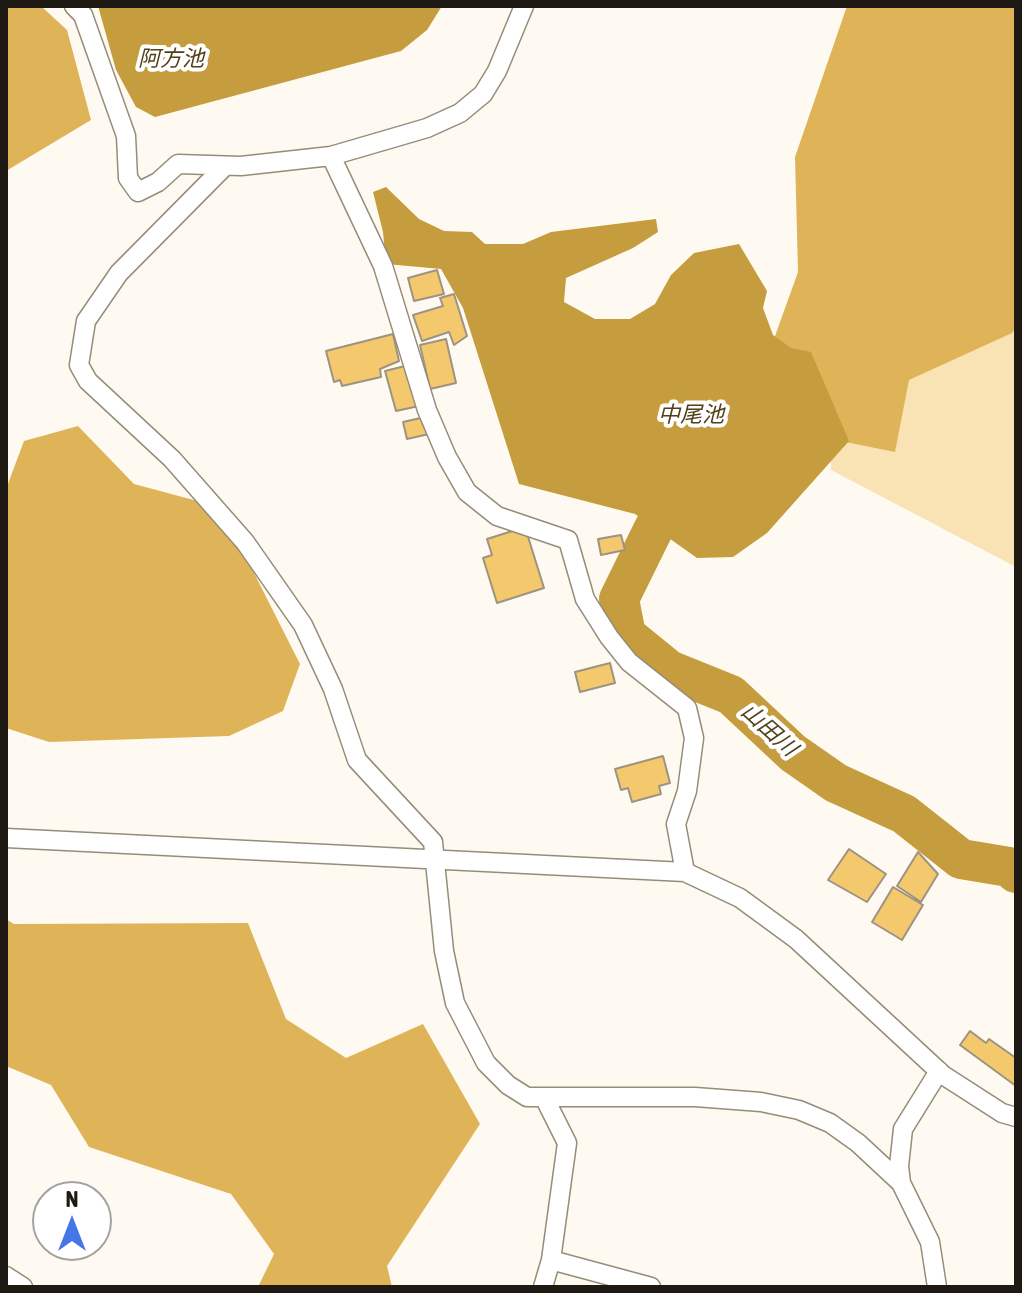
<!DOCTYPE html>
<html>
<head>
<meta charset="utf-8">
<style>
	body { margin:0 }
	#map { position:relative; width:1022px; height:1293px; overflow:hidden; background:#fefaf1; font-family:"Asap Condensed",sans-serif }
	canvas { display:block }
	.frame { position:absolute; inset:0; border:8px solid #1e1a13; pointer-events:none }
	.north { position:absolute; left:32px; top:1181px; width:80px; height:80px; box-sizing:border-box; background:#fff; border:2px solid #a5a3a1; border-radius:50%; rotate:0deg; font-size:22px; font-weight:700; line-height:32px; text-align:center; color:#1e1a13 }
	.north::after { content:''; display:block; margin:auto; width:28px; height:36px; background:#4675e7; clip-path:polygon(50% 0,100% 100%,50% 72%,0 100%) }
</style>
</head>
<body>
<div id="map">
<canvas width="1022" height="1293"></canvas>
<div class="frame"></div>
<div class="north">N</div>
</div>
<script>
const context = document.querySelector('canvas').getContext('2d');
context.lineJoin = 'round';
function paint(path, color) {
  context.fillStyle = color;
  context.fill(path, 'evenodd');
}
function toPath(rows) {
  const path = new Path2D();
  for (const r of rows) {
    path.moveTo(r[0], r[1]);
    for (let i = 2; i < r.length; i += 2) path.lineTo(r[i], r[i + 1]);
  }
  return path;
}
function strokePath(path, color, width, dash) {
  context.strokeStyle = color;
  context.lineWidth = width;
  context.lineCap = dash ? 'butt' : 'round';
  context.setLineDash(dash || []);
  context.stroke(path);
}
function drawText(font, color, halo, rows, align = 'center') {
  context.font = font + ' "Asap Condensed","Noto Sans JP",sans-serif';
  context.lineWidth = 8;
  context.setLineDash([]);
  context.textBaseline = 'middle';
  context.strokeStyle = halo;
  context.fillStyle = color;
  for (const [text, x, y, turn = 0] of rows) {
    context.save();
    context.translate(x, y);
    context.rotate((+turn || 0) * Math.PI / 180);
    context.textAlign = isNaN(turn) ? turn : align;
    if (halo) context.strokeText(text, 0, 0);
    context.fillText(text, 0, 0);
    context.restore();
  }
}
const green = toPath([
	[1016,6,1016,567,831,470,825,112]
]);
const forest = toPath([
	[6,6,41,6,67,30,91,120,6,171],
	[847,6,1016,6,1016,327,1012,333,909,380,895,452,816,436,761,375,798,272,795,157],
	[78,426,134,484,205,503,252,569,300,664,283,711,229,736,49,742,6,728,6,489,24,441],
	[6,919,14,924,248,923,286,1019,346,1058,423,1024,480,1124,387,1266,392,1287,258,1287,274,1254,231,1194,89,1147,51,1085,6,1066]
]);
const water = toPath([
	[98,6,442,6,427,30,401,51,155,117,136,107,116,70],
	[386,187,419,219,444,231,472,232,485,244,523,244,551,232,656,219,658,232,633,248,566,278,564,302,595,319,630,319,655,304,671,275,694,253,739,244,767,291,763,308,773,335,791,348,811,352,849,441,767,533,733,557,697,558,635,514,519,484,463,308,441,269,386,264,383,232,373,192]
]);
const river = toPath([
	[654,528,619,599,626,635,669,670,731,695,793,753,836,783,904,814,961,859,1009,867,1016,873]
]);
const building = toPath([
	[437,270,444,294,414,301,408,278,437,270],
	[454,294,467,336,454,345,449,332,422,341,413,315,443,306,440,298,454,294],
	[393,334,399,361,380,369,381,377,342,386,340,380,334,382,326,351,393,334],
	[446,339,456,383,430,389,420,345,446,339],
	[409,365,419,406,396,411,385,371,409,365],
	[425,417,429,434,407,439,403,422,425,417],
	[525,527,544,588,497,603,483,558,492,555,487,539,525,527],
	[621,535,625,550,601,555,598,539,621,535],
	[610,663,615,683,580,692,575,672,610,663],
	[663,756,670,783,659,786,661,794,632,802,628,788,621,790,615,769,663,756],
	[849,849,886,874,867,902,828,880,849,849],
	[918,852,938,874,921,902,897,886,918,852],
	[893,887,923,905,902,940,872,922,893,887],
	[970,1031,986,1043,989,1039,1016,1058,1016,1086,960,1045,970,1031]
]);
const street = toPath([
	[74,6,83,15,126,136,128,178,138,192,158,182,178,164,241,166,331,156,383,266,427,410,447,457,467,492,497,516,568,540,585,599,609,637,629,662,687,708,694,738,687,791,676,824,685,872],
	[331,156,427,128,460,113,483,94,497,71,524,6],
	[225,166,119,273,86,321,79,365,88,381,172,459,245,542,303,625,333,689,357,760,433,842,444,951,455,1003,486,1063,508,1085,527,1097,695,1097,761,1102,799,1110,830,1123,858,1143,901,1183],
	[6,838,685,872,740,898,796,939,943,1075,1002,1113,1016,1117],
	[545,1099,567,1143,551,1260,651,1287],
	[6,1276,23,1287],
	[543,1287,551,1260],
	[937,1287,930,1242,901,1183,899,1166,903,1129,939,1071]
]);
const waterNames = [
	["阿方池",171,59],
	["中尾池",691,415],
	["山田川",769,730,42]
];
paint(green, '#f9e2b4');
paint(forest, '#dfb459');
paint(water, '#c59c3e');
strokePath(river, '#c59c3e', 40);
paint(building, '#f4c96e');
strokePath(building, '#9d9380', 2);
strokePath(street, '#968c78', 21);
strokePath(street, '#fff', 18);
drawText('italic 22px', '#524019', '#fff', waterNames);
</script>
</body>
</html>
